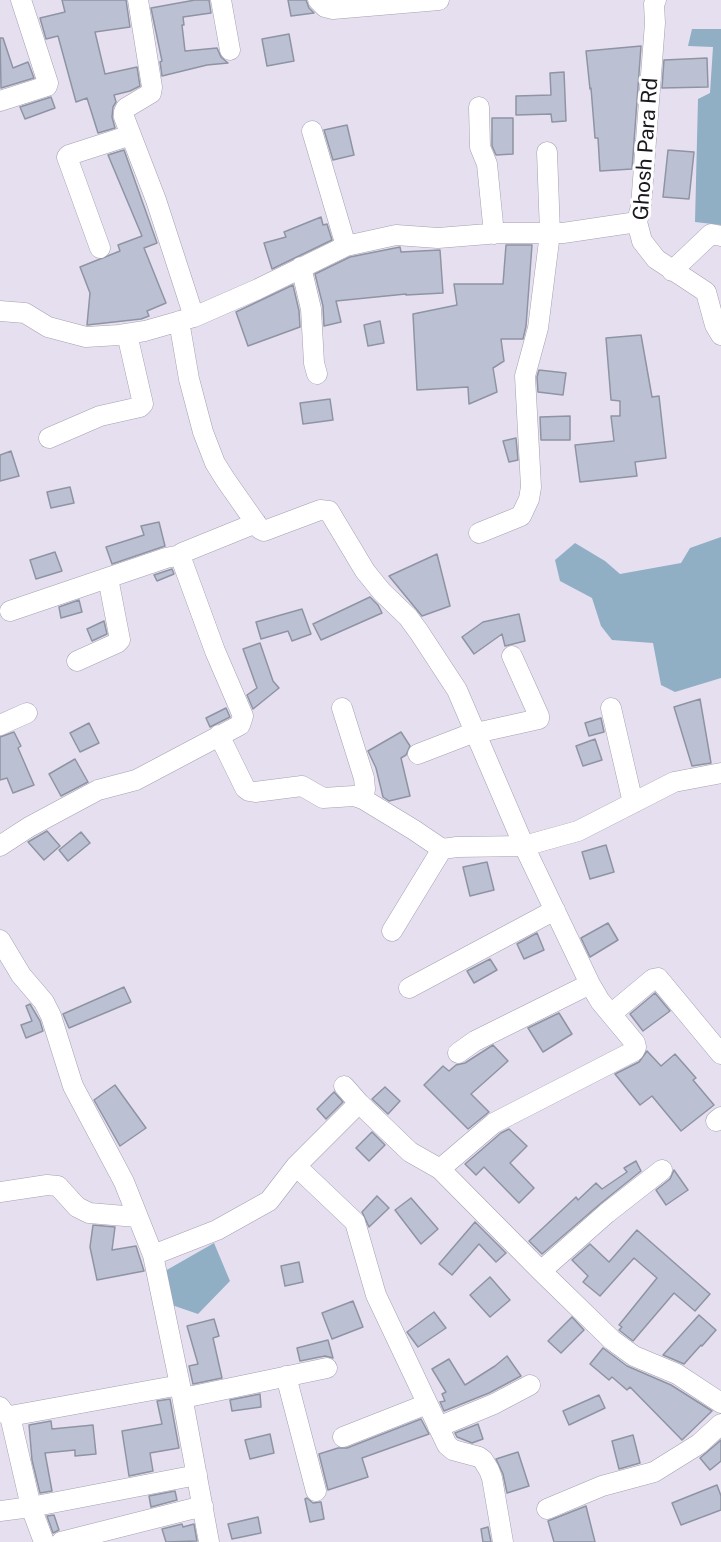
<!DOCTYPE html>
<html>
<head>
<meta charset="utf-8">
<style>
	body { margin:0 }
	canvas { display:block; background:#e5dff0 }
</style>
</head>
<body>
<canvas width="721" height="1542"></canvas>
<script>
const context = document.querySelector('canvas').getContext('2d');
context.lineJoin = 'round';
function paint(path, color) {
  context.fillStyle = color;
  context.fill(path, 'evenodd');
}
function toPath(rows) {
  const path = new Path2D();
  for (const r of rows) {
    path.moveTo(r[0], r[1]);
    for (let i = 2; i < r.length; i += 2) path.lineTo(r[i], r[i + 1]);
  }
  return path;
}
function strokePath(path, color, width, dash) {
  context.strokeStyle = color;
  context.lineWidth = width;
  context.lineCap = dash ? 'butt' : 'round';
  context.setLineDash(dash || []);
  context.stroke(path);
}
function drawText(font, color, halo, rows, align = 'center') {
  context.font = font + ' "Public Sans",sans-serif';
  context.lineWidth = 6;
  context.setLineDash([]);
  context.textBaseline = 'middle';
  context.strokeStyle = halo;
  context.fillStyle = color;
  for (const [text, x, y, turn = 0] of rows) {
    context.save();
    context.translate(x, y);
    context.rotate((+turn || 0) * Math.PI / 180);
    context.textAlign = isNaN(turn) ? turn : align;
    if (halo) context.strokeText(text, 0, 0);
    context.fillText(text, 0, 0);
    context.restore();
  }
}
const water = toPath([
	[692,29,721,29,721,225,695,222,698,99,710,93,713,47,688,46],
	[721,537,721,678,675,692,661,685,653,643,612,640,601,626,592,598,560,581,555,560,575,543,605,561,620,574,681,563,690,548],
	[214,1243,230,1281,198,1314,169,1304,165,1271]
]);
const building = toPath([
	[62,0,126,0,130,27,95,32,105,74,137,67,140,86,130,91,114,95,116,102,113,107,112,117,115,128,98,133,87,98,76,102,58,36,46,39,40,18,65,12,62,0],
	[195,0,209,0,211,13,183,17,184,25,182,25,185,51,217,48,221,57,228,63,207,65,162,76,160,62,162,61,151,8,195,0],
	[288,0,306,0,309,8,314,13,291,16,288,0],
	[289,34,294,61,267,66,262,39,289,34],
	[0,38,3,38,13,68,28,62,34,78,1,88,0,38],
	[641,46,632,169,600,171,598,138,595,138,591,88,590,89,586,51,641,46],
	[707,58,708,87,662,88,664,60,707,58],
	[564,72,566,121,552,122,551,114,516,115,516,96,551,95,550,73,564,72],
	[51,97,55,108,25,119,20,107,51,97],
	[492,118,513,118,513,154,496,155,492,146,492,118],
	[347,125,354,155,333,160,324,130,347,125],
	[124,150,157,243,144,248,166,303,147,311,149,316,141,319,87,325,90,293,80,267,120,251,118,245,142,236,108,155,124,150],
	[668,150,694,152,689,199,663,197,668,150],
	[321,217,323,225,327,224,332,240,272,269,264,243,286,237,284,232,321,217],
	[506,245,532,245,526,326,523,339,501,339,504,361,493,368,497,392,469,404,468,387,417,390,413,314,457,305,454,284,503,284,506,245],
	[400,247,401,252,440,250,443,293,406,295,406,294,336,301,341,322,324,326,323,306,315,274,350,257,400,247],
	[293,285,299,311,300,327,248,346,236,312,293,285],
	[380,321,384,343,368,346,364,325,380,321],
	[641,335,652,397,659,396,666,458,635,462,637,476,580,482,575,445,614,441,611,416,620,416,620,401,611,400,606,338,641,335],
	[539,370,566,373,563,395,538,392,537,377,539,370],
	[330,399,333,420,303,424,300,403,330,399],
	[570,416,570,440,541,440,540,417,570,416],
	[516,438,518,460,509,462,503,441,516,438],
	[11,451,19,476,0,481,0,455,11,451],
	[70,487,74,503,51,508,47,492,70,487],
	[159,522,165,546,112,564,106,547,144,535,141,526,159,522],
	[55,552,62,571,36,579,30,560,55,552],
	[437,554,450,606,422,616,389,576,437,554],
	[172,569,174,574,157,581,154,575,172,569],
	[370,597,378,605,382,613,321,640,313,624,370,597],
	[79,600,82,612,61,618,59,607,79,600],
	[302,609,311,634,292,641,288,631,261,639,256,622,302,609],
	[519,614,525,641,505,646,502,634,474,654,462,637,483,622,519,614],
	[104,621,107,634,92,641,87,629,104,621],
	[260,643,273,681,279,688,253,709,247,695,257,688,243,649,260,643],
	[700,699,711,763,692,766,674,707,700,699],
	[226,708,230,717,210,727,206,718,226,708],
	[601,718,604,732,589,736,585,723,601,718],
	[89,723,99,743,80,752,70,733,89,723],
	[14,732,21,746,18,748,34,785,13,793,7,778,0,780,0,737,14,732],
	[401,732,410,746,406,755,401,758,410,796,389,801,383,797,376,768,368,751,401,732],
	[595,739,602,760,583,766,576,746,595,739],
	[75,759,88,782,61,796,49,774,75,759],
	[47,831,60,846,44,860,28,842,47,831],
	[81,832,90,843,68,861,59,850,81,832],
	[606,845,614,872,590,879,582,852,606,845],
	[487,862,494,890,470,896,463,867,487,862],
	[608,923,618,940,590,957,581,938,608,923],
	[537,933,544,950,524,959,517,944,537,933],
	[490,959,497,970,474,983,467,971,490,959],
	[124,987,131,1002,69,1028,63,1014,124,987],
	[655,993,670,1011,643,1031,630,1014,655,993],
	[30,1004,40,1021,43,1031,26,1038,21,1025,32,1021,26,1006,30,1004],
	[559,1013,572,1034,543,1052,528,1028,559,1013],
	[493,1045,508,1061,471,1094,489,1112,468,1129,424,1085,443,1066,449,1071,456,1065,465,1063,493,1045],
	[647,1051,661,1066,675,1054,696,1078,693,1080,714,1105,681,1131,652,1096,640,1105,615,1074,639,1062,647,1051],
	[115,1085,146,1128,120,1146,94,1100,115,1085],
	[385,1087,400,1101,388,1114,372,1099,385,1087],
	[334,1092,343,1102,326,1119,317,1109,334,1092],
	[509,1129,527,1146,510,1163,534,1188,519,1203,484,1167,476,1175,465,1164,501,1133,509,1129],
	[372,1132,385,1145,369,1161,356,1148,372,1132],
	[636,1161,641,1171,600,1204,542,1254,529,1241,576,1197,578,1200,596,1183,602,1189,627,1172,624,1168,636,1161],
	[674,1170,688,1190,666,1205,656,1190,670,1179,674,1170],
	[377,1196,389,1208,369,1227,362,1212,377,1196],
	[411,1198,438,1229,421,1244,395,1210,411,1198],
	[475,1222,506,1253,496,1262,479,1244,452,1275,439,1264,475,1222],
	[93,1225,115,1227,112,1250,136,1246,144,1271,97,1280,90,1247,93,1225],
	[637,1230,710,1294,695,1311,674,1293,633,1341,619,1330,622,1327,619,1325,657,1278,634,1258,600,1296,583,1282,588,1276,572,1260,590,1244,609,1262,637,1230],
	[299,1262,303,1282,285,1286,281,1266,299,1262],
	[490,1277,510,1300,490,1317,470,1295,490,1277],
	[353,1301,363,1327,332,1339,322,1313,353,1301],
	[434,1312,446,1328,418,1347,407,1332,434,1312],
	[699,1315,716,1330,702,1346,701,1345,684,1364,663,1355,699,1315],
	[572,1317,584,1330,561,1353,548,1341,572,1317],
	[214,1319,219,1336,213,1338,222,1378,193,1384,189,1366,198,1364,187,1326,214,1319],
	[328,1340,333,1358,325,1356,300,1361,297,1348,328,1340],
	[603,1348,627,1366,671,1385,712,1411,682,1440,630,1387,627,1390,612,1377,609,1380,590,1364,603,1348],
	[507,1356,521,1376,489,1393,444,1411,440,1402,445,1401,442,1394,446,1392,432,1369,449,1359,465,1385,495,1366,507,1356],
	[260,1394,261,1407,232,1411,230,1400,260,1394],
	[599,1395,605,1408,569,1425,563,1411,599,1395],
	[170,1399,179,1448,150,1453,153,1471,129,1476,122,1431,162,1424,157,1401,170,1399],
	[421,1419,429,1434,362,1458,368,1477,328,1490,319,1454,338,1448,347,1448,421,1419],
	[51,1421,52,1429,93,1425,96,1454,75,1456,75,1450,45,1453,52,1491,40,1493,32,1460,29,1425,51,1421],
	[478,1424,483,1439,472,1443,457,1437,455,1433,478,1424],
	[270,1434,274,1453,250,1459,245,1440,270,1434],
	[633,1435,640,1463,619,1469,612,1441,633,1435],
	[721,1440,721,1461,710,1470,700,1458,721,1440],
	[518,1452,529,1486,507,1493,503,1474,496,1459,518,1452],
	[717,1485,721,1496,721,1510,681,1525,672,1503,717,1485],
	[175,1491,177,1500,151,1507,149,1496,175,1491],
	[307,1498,313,1503,321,1502,324,1519,310,1522,305,1499,307,1498],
	[586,1506,595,1542,554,1542,548,1521,586,1506],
	[54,1515,59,1530,53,1533,47,1516,54,1515],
	[258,1517,261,1533,232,1539,228,1524,258,1517],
	[182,1524,183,1527,194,1524,197,1541,166,1542,162,1529,182,1524],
	[488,1527,491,1542,483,1542,481,1529,488,1527]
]);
const minor = toPath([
	[138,0,152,87,151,93,126,108,124,112,124,117,156,200,194,317],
	[221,0,230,50],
	[318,0,325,7,333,9,439,0],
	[656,0,654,4,655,23,641,206,637,222,642,241,656,259,706,292,715,325,721,335],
	[0,101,47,86,48,83,21,0],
	[479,107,480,147,487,164,494,234],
	[312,131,346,246],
	[100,248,67,157,69,155,131,135],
	[301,267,311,309,314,363,317,374],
	[672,271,711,234,721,236],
	[0,311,25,313,48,327,86,337,119,335,145,331,194,317,258,289,346,246,396,235,438,238,500,233,563,233,637,222],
	[179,321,189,379,203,432,215,463,225,479,260,529,264,531,320,510,329,511,365,571,382,592,408,617,419,632,457,690,524,846,590,984,600,1001,635,1043,636,1047,634,1051,494,1123,440,1169],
	[49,438,100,416,140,407,143,404,127,334],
	[479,533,521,516,529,499,531,487,525,376,538,328,550,233,547,152],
	[10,611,166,558,181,555],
	[77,661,117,643,120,640,108,578],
	[342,708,364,778,365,789,363,799],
	[611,708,633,803],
	[0,725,27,713],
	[476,733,539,719,539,716,512,656],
	[219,735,245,788,249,791,255,792,302,786,323,798,354,796,363,799,414,830,442,849],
	[418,754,475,732],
	[0,846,29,827,98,790,136,780,240,725,243,716,215,651,181,558,182,553,256,523],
	[392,931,442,849,457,847,524,846,578,831,674,782,721,773],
	[0,940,21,975,44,1002,51,1016,73,1086,124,1182,153,1255,217,1230,269,1201,296,1166,359,1103],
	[409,988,555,910],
	[611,1014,653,979,658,978,721,1054],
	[458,1053,475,1041,590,984],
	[344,1086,359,1103,410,1152,440,1169,541,1271,612,1340,634,1356,677,1374,721,1403],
	[716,1121,721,1117],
	[296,1166,355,1222,376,1295,447,1445,453,1450,479,1457,483,1460,489,1470,492,1478,503,1542],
	[0,1192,47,1185,58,1186,77,1207,89,1213,137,1217],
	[153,1255,180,1385,209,1542],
	[541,1271,607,1213,662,1170],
	[286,1376,316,1491],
	[183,1398,327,1368],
	[0,1407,4,1413,10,1416,180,1385],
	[10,1416,31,1507,44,1542],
	[438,1427,494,1404,530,1385],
	[343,1437,427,1404],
	[547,1509,602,1486,654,1472,699,1444,721,1424],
	[0,1511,31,1507,197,1475],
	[61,1542,203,1506]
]);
const streetNames = [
	["Ghosh Para Rd",646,149,-86]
];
paint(water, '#90afc5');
paint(building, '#bbc1d2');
strokePath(building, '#8f94a4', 1.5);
strokePath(minor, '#a5a0b0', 21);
strokePath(minor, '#fff', 20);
drawText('21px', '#1a181e', '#fff', streetNames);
</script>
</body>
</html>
